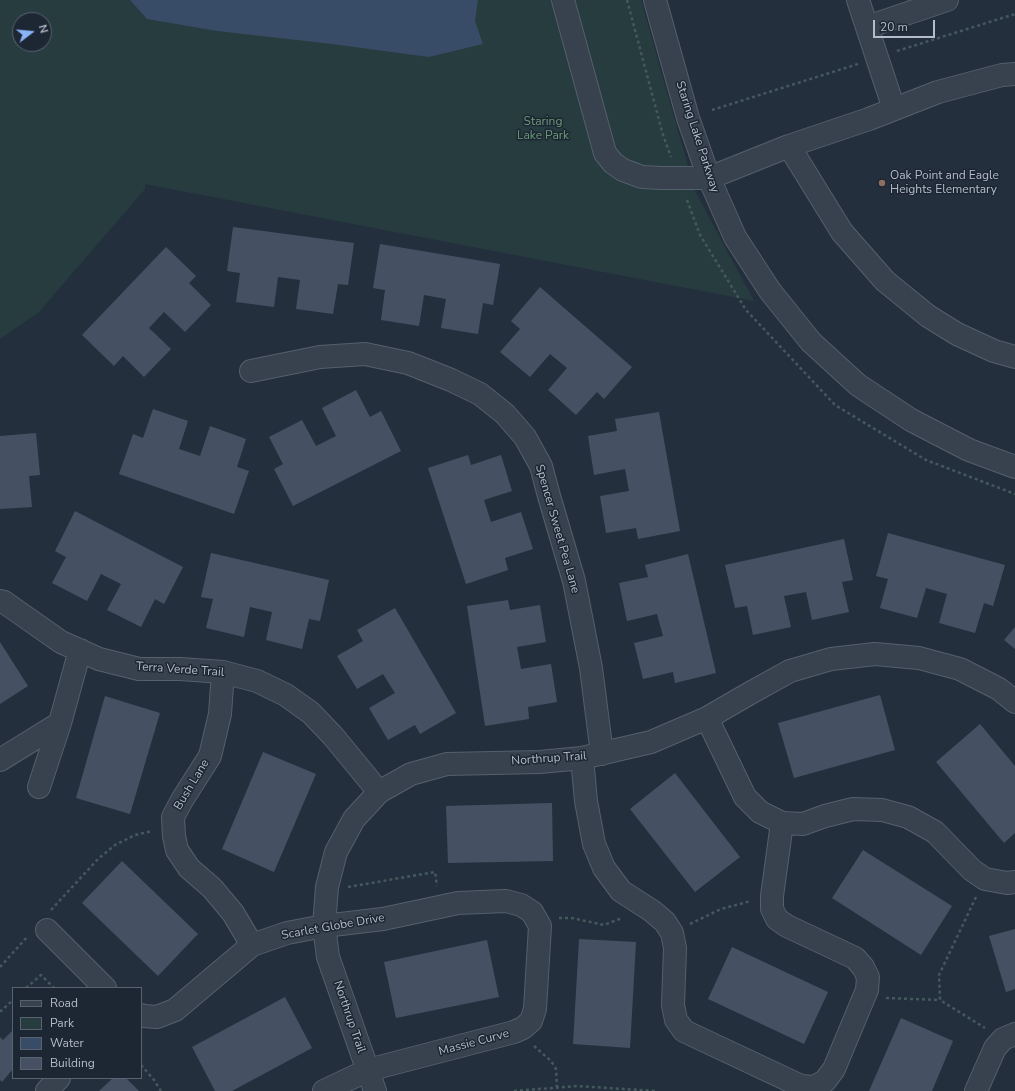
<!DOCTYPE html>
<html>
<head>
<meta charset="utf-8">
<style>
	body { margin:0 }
	#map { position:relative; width:1015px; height:1091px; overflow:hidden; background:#242f3e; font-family:"Nunito Sans",sans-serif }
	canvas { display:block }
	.legend { position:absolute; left:12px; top:987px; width:130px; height:92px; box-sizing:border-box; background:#1d2633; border:1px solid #59626f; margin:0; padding:5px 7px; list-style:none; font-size:12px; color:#b4bcc9 }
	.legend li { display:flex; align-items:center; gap:8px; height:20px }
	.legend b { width:20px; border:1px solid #59626f }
	.north { position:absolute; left:12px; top:12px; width:40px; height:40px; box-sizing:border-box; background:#1d2633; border:1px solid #59626f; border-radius:50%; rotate:74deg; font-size:11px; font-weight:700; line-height:16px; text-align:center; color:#b4bcc9 }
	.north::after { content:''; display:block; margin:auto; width:14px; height:18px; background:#8ab4f8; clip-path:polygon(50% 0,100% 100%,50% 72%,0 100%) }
	.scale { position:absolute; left:873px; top:20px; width:62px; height:18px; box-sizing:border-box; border:2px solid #b4bcc9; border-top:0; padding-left:5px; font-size:12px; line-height:14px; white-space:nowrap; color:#b4bcc9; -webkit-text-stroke:3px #1d2633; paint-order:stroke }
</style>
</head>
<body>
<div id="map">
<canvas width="1015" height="1091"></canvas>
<ul class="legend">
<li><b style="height:5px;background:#38414e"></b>Road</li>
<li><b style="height:11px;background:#263c3f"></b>Park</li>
<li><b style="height:11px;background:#394c67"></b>Water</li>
<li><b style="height:11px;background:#455162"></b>Building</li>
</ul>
<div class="north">N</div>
<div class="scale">20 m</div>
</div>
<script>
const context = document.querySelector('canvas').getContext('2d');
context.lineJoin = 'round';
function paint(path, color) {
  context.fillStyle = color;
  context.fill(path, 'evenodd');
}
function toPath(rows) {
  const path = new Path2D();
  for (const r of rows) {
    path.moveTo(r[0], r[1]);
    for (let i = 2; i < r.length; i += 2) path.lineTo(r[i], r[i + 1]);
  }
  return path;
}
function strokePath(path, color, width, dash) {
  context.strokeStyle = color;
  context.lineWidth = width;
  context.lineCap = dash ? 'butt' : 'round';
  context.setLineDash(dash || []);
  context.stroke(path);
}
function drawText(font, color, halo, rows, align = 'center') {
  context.font = font + ' "Nunito Sans",sans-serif';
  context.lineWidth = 3;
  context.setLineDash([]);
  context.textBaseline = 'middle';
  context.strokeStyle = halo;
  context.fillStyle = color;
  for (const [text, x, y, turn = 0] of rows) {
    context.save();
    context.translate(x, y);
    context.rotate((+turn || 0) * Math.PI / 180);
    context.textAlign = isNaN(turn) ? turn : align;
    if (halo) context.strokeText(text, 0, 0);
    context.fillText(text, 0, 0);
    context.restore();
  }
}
const green = toPath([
	[0,0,641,0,695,191,754,301,145,184,145,189,39,312,0,339],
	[20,20,44,20,44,44,20,44]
]);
const water = toPath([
	[130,0,478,0,475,21,483,44,429,57,332,44,217,31,147,19]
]);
const building = toPath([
	[233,227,354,243,348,285,338,284,333,314,296,309,300,280,278,277,274,307,236,302,240,273,227,271],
	[380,244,500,264,493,305,483,303,478,334,441,328,446,299,424,295,419,326,381,320,385,290,373,288],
	[166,247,196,276,189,283,211,305,185,332,164,312,149,328,171,349,144,377,123,356,114,366,82,335],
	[540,287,632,367,604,399,597,392,576,415,548,390,567,368,550,354,530,377,500,352,520,329,511,321],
	[356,390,370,417,381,411,401,451,293,506,274,469,283,464,269,437,302,420,316,446,336,436,322,408],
	[153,409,188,421,179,449,200,456,210,426,246,439,237,467,249,471,234,514,119,474,133,434,143,438],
	[659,412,680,531,638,539,636,528,606,533,600,496,629,491,625,469,594,475,588,436,617,431,615,419],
	[36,433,40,475,29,476,32,507,0,509,0,436],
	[468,455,471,465,501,455,512,491,484,500,491,522,521,512,533,549,505,558,508,570,466,584,428,468],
	[75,511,183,567,164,604,155,599,141,627,107,610,121,584,101,574,87,601,52,583,66,557,55,551],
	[888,533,1005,565,993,606,984,603,975,633,939,623,947,594,926,588,917,618,880,608,888,579,876,576],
	[844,539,853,580,842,582,849,612,812,620,806,592,784,596,791,627,753,635,747,606,735,608,725,565],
	[211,553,329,580,320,621,309,619,302,649,266,640,272,612,250,607,244,637,206,628,213,599,201,597],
	[688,554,716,673,675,683,673,672,643,679,634,643,663,636,657,614,627,621,619,583,648,577,645,565],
	[508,600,510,610,540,605,546,642,517,647,521,669,551,664,557,702,528,707,529,719,485,726,467,606],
	[395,608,456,713,420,734,415,725,388,740,369,708,395,693,383,674,357,689,337,656,363,641,357,630],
	[1015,627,1015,649,1004,640],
	[0,642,28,686,0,704],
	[880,695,895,750,794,778,778,723],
	[105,696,160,713,130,814,76,798],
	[980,724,1015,766,1015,833,1004,843,936,762],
	[263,752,316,774,274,872,222,849],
	[675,773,740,857,695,892,630,809],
	[552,803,553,861,448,863,446,806],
	[863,850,952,906,921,955,832,898],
	[122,861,198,934,158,976,82,903],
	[1015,929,1015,989,1006,992,989,936],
	[579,939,636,942,630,1048,573,1044],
	[487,940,499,997,396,1018,384,962],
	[732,947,828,992,804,1044,708,999],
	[285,997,312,1048,232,1091,215,1091,192,1047],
	[901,1018,953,1041,932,1091,869,1091],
	[13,1030,13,1069,2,1082,0,1080,0,1037,3,1040],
	[113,1078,126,1078,139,1091,99,1091]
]);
const path = toPath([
	[627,0,663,135,671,157],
	[897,51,1015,14],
	[712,110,858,64],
	[687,200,700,235,746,310,835,405,926,460,1015,494],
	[348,887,435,872,437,886],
	[976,897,939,975,940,1000,985,1028],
	[51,910,98,859,115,845,135,835,152,831],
	[559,918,572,918,604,925,622,918],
	[690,924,721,909,751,901],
	[0,967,28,936],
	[26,988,41,975,54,988],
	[886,998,940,1000],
	[0,1010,1,1011,13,1000],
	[534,1046,551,1061,556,1069,557,1088],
	[141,1065,154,1080,161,1091],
	[514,1091,577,1086,656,1091]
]);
const minor = toPath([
	[563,0,605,153,613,163,623,170,642,177,662,178,709,178,789,146,869,119,938,92,1002,75,1015,74],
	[655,0,688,118,709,178,735,237,770,291,811,342,858,385,911,420,969,450,1015,467],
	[858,0,894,109],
	[867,27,947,0],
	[789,146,842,232,885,281,928,316,957,334,994,351,1015,357],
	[251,371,320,357,365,354,408,363,451,380,480,394,505,414,525,437,541,466,549,496,574,581,591,668,602,754],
	[0,601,4,602,61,642,99,659,139,669,180,669,223,672,257,681,286,695,311,713,333,736,379,792],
	[223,672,220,714,210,756,182,800,173,817,174,836,177,850,189,868,212,888,233,913,252,945],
	[707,718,745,797,760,812,782,823,803,824,825,816,853,809,882,810,908,817,935,832,972,870,985,879,1007,883,1015,882],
	[582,758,586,801,594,844,604,868,621,891,652,911,665,922,672,933,675,948,673,1005,676,1020,684,1031,801,1086,814,1087,825,1081,834,1069,864,997,867,990,868,977,863,967,855,958,787,926,777,919,772,909,772,896,782,823],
	[0,760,60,723],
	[39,787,60,723,80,650],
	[47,930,105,988],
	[141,1015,144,1016,157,1017,175,1010,252,945,287,933,324,926,383,919,458,903,506,901,521,905,532,912,540,926,535,1009,531,1021,523,1028,514,1032,368,1070,324,1091],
	[47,1091,59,1078],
	[375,1091,328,957,324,926,327,887,336,852,354,819,379,792,411,774,447,764,540,762,582,758,651,742,707,718,752,692,790,671,831,659,875,654,919,658,960,669,999,689,1015,702],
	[976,1091,995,1048,1003,1039,1015,1034]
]);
const markers = [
	[882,183,4,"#8d6e63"]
];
const parkNames = [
	["Staring",543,122],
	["Lake Park",543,136]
];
const streetNames = [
	["Staring Lake Parkway",697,137,72],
	["Spencer Sweet Pea Lane",557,529,74],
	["Terra Verde Trail",180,670,4],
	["Northrup Trail",549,759,-4],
	["Bush Lane",192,785,-59],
	["Scarlet Globe Drive",333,927,-10],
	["Northrup Trail",349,1017,71],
	["Massie Curve",474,1043,-15]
];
const poiNames = [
	["Oak Point and Eagle",890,176],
	["Heights Elementary",890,190]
];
paint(green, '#263c3f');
paint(water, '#394c67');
paint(building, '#455162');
strokePath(minor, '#565f6c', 24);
strokePath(path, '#44595c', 2.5, [3, 3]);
strokePath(minor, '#38414e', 22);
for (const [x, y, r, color] of markers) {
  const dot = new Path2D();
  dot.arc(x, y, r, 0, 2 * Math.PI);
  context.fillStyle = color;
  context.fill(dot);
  strokePath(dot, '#1d2633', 1.5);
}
drawText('12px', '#6b9a76', '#1d2633', parkNames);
drawText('12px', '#b4bcc9', '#1d2633', streetNames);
drawText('12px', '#b4bcc9', '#1d2633', poiNames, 'left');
</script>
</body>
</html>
